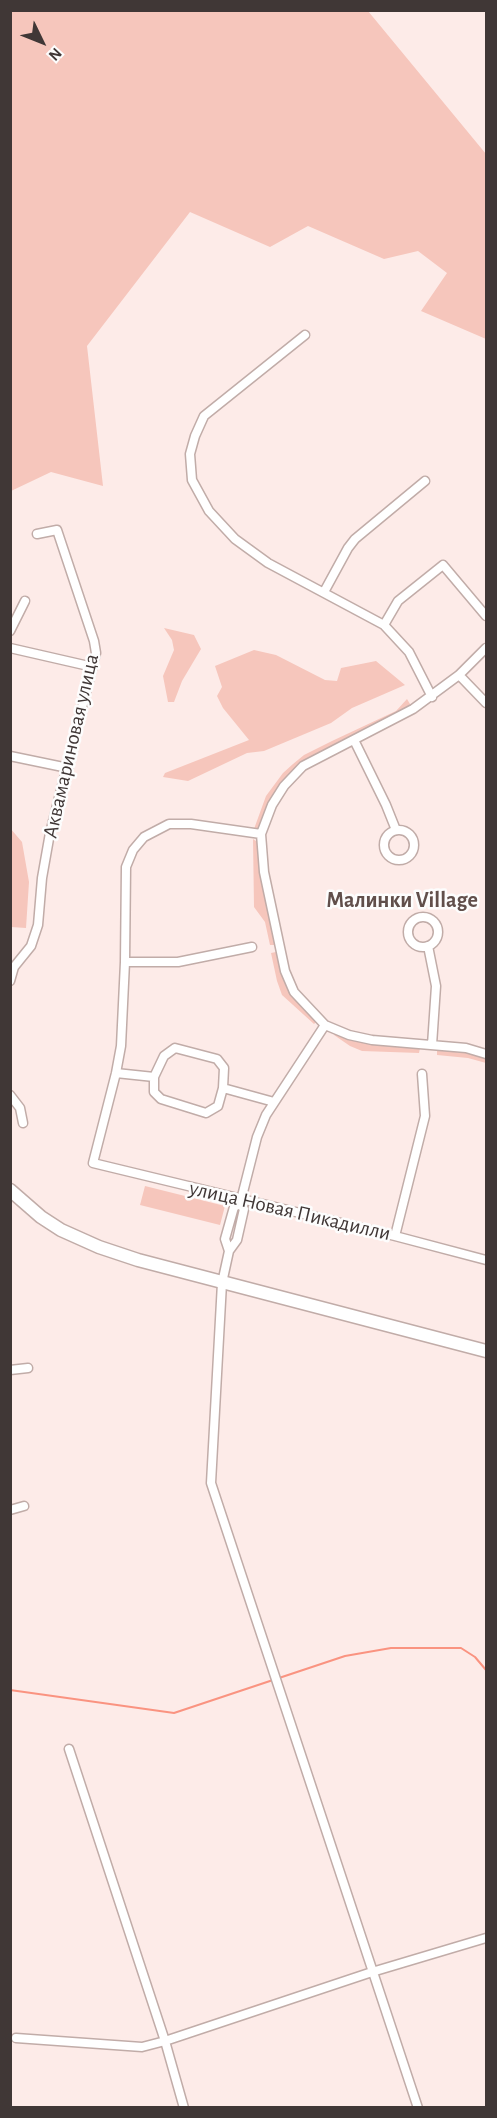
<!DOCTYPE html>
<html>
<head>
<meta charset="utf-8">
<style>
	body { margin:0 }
	#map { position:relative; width:497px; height:2118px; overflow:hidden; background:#fdebe8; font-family:"Alegreya Sans",sans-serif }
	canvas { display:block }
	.frame { position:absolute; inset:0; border:12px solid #403736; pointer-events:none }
	.north { position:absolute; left:12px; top:12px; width:60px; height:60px; -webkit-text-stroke:4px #fdfdfd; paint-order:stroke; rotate:133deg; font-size:16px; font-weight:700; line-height:24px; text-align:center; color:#403736 }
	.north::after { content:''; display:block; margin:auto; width:21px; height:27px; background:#403736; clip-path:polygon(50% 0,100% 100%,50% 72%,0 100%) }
</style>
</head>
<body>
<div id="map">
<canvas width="497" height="2118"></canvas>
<div class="frame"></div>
<div class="north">N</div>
</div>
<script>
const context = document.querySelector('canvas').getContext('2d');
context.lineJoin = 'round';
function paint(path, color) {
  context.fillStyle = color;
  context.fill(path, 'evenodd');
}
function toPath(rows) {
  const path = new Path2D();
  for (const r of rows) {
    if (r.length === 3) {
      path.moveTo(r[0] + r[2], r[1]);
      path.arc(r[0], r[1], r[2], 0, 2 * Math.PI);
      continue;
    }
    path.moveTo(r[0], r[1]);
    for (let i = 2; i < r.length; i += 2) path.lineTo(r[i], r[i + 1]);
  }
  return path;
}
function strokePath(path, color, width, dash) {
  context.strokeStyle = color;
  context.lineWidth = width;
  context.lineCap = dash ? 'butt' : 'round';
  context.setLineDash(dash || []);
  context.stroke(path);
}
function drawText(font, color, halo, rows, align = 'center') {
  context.font = font + ' "Alegreya Sans",sans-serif';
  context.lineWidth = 5;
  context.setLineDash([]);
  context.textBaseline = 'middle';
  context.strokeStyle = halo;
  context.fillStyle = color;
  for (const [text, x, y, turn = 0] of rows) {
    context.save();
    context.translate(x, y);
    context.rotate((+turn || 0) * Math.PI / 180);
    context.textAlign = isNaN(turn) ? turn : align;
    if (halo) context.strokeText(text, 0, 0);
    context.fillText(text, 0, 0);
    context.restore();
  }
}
const green = toPath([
	[10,11,368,11,486,154,486,339,421,311,447,273,418,251,384,259,308,226,270,247,190,212,87,346,103,486,51,472,11,491],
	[164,628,194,635,201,649,182,681,174,702,168,702,163,676,174,650,172,640],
	[254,650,276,655,325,680,337,681,341,668,376,661,405,685,352,708,331,723,264,751,247,753,188,781,163,777,165,773,249,740,223,708,217,696,222,687,215,666],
	[407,699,410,704,408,709,300,765,280,784,268,805,261,826,258,829,254,829,266,796,283,773,293,764,304,755,332,741,396,711],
	[10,828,22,842,29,882,26,928,11,927],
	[253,839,259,843,275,945,270,945,265,922,254,907],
	[276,952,283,977,293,997,303,1009,317,1021,314,1024,282,995,277,981,271,953],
	[335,1033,363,1043,420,1048,419,1053,362,1051,350,1046,334,1035],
	[437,1050,475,1054,486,1058,486,1063,468,1058,437,1055],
	[145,1186,225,1206,220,1225,140,1205]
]);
const stream = toPath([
	[10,1690,174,1713,345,1656,391,1648,461,1648,475,1657,486,1670]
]);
const street = toPath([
	[305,335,204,416,195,436,190,454,192,480,209,511,235,539,268,563,384,625,409,652,432,697],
	[324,592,348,548,355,539,425,481],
	[384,625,398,601,443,565,486,616],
	[10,631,25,601],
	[10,648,93,667],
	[486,648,459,675,413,709,303,766,284,786,272,805,261,834,264,872,285,971,294,992,325,1025,349,1035,372,1040,466,1048,486,1054],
	[459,675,486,703],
	[354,740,386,805,396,830],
	[10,756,68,768],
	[399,845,15],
	[261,834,191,824,169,824,144,837,133,850,126,867,125,962,121,1046,116,1073,93,1163,395,1236,486,1260],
	[423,932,15],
	[428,946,436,986,432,1045],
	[125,962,178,962,252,947],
	[10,981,14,967,31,946,38,925,42,878,50,833,96,653,94,641,57,530,37,534],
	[116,1073,154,1077,154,1092,161,1099,206,1113,218,1106,223,1088,274,1102],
	[154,1077,164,1056,175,1048,217,1059,224,1068,223,1088],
	[10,1095,20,1108,23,1123],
	[240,1204,257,1137,266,1115,325,1025],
	[240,1204,244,1209,237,1240,229,1251,225,1239,234,1207,240,1204],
	[395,1236,425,1116,422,1074],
	[229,1251,222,1283,211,1483,418,2108],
	[10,1370,28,1368],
	[10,1510,24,1506],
	[69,1749,165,2041,184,2108],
	[16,2038,142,2047,165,2041,372,1972,486,1938]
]);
const secondary = toPath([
	[10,1190,41,1217,61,1230,99,1247,138,1260,486,1351]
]);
const streetNames = [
	["Аквамариновая улица",71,746,-77],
	["улица Новая Пикадилли",290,1211,13]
];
const neighbourhoodNames = [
	["Малинки Village",402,900]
];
paint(green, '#f6c6bc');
strokePath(stream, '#fa9380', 2);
strokePath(street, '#c1aca8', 11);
strokePath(secondary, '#c1aca8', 15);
strokePath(street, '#fff', 8);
strokePath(secondary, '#fff', 12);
drawText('21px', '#403736', '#fdfdfd', streetNames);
drawText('bold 22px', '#614f4b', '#fdfdfd', neighbourhoodNames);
</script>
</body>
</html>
